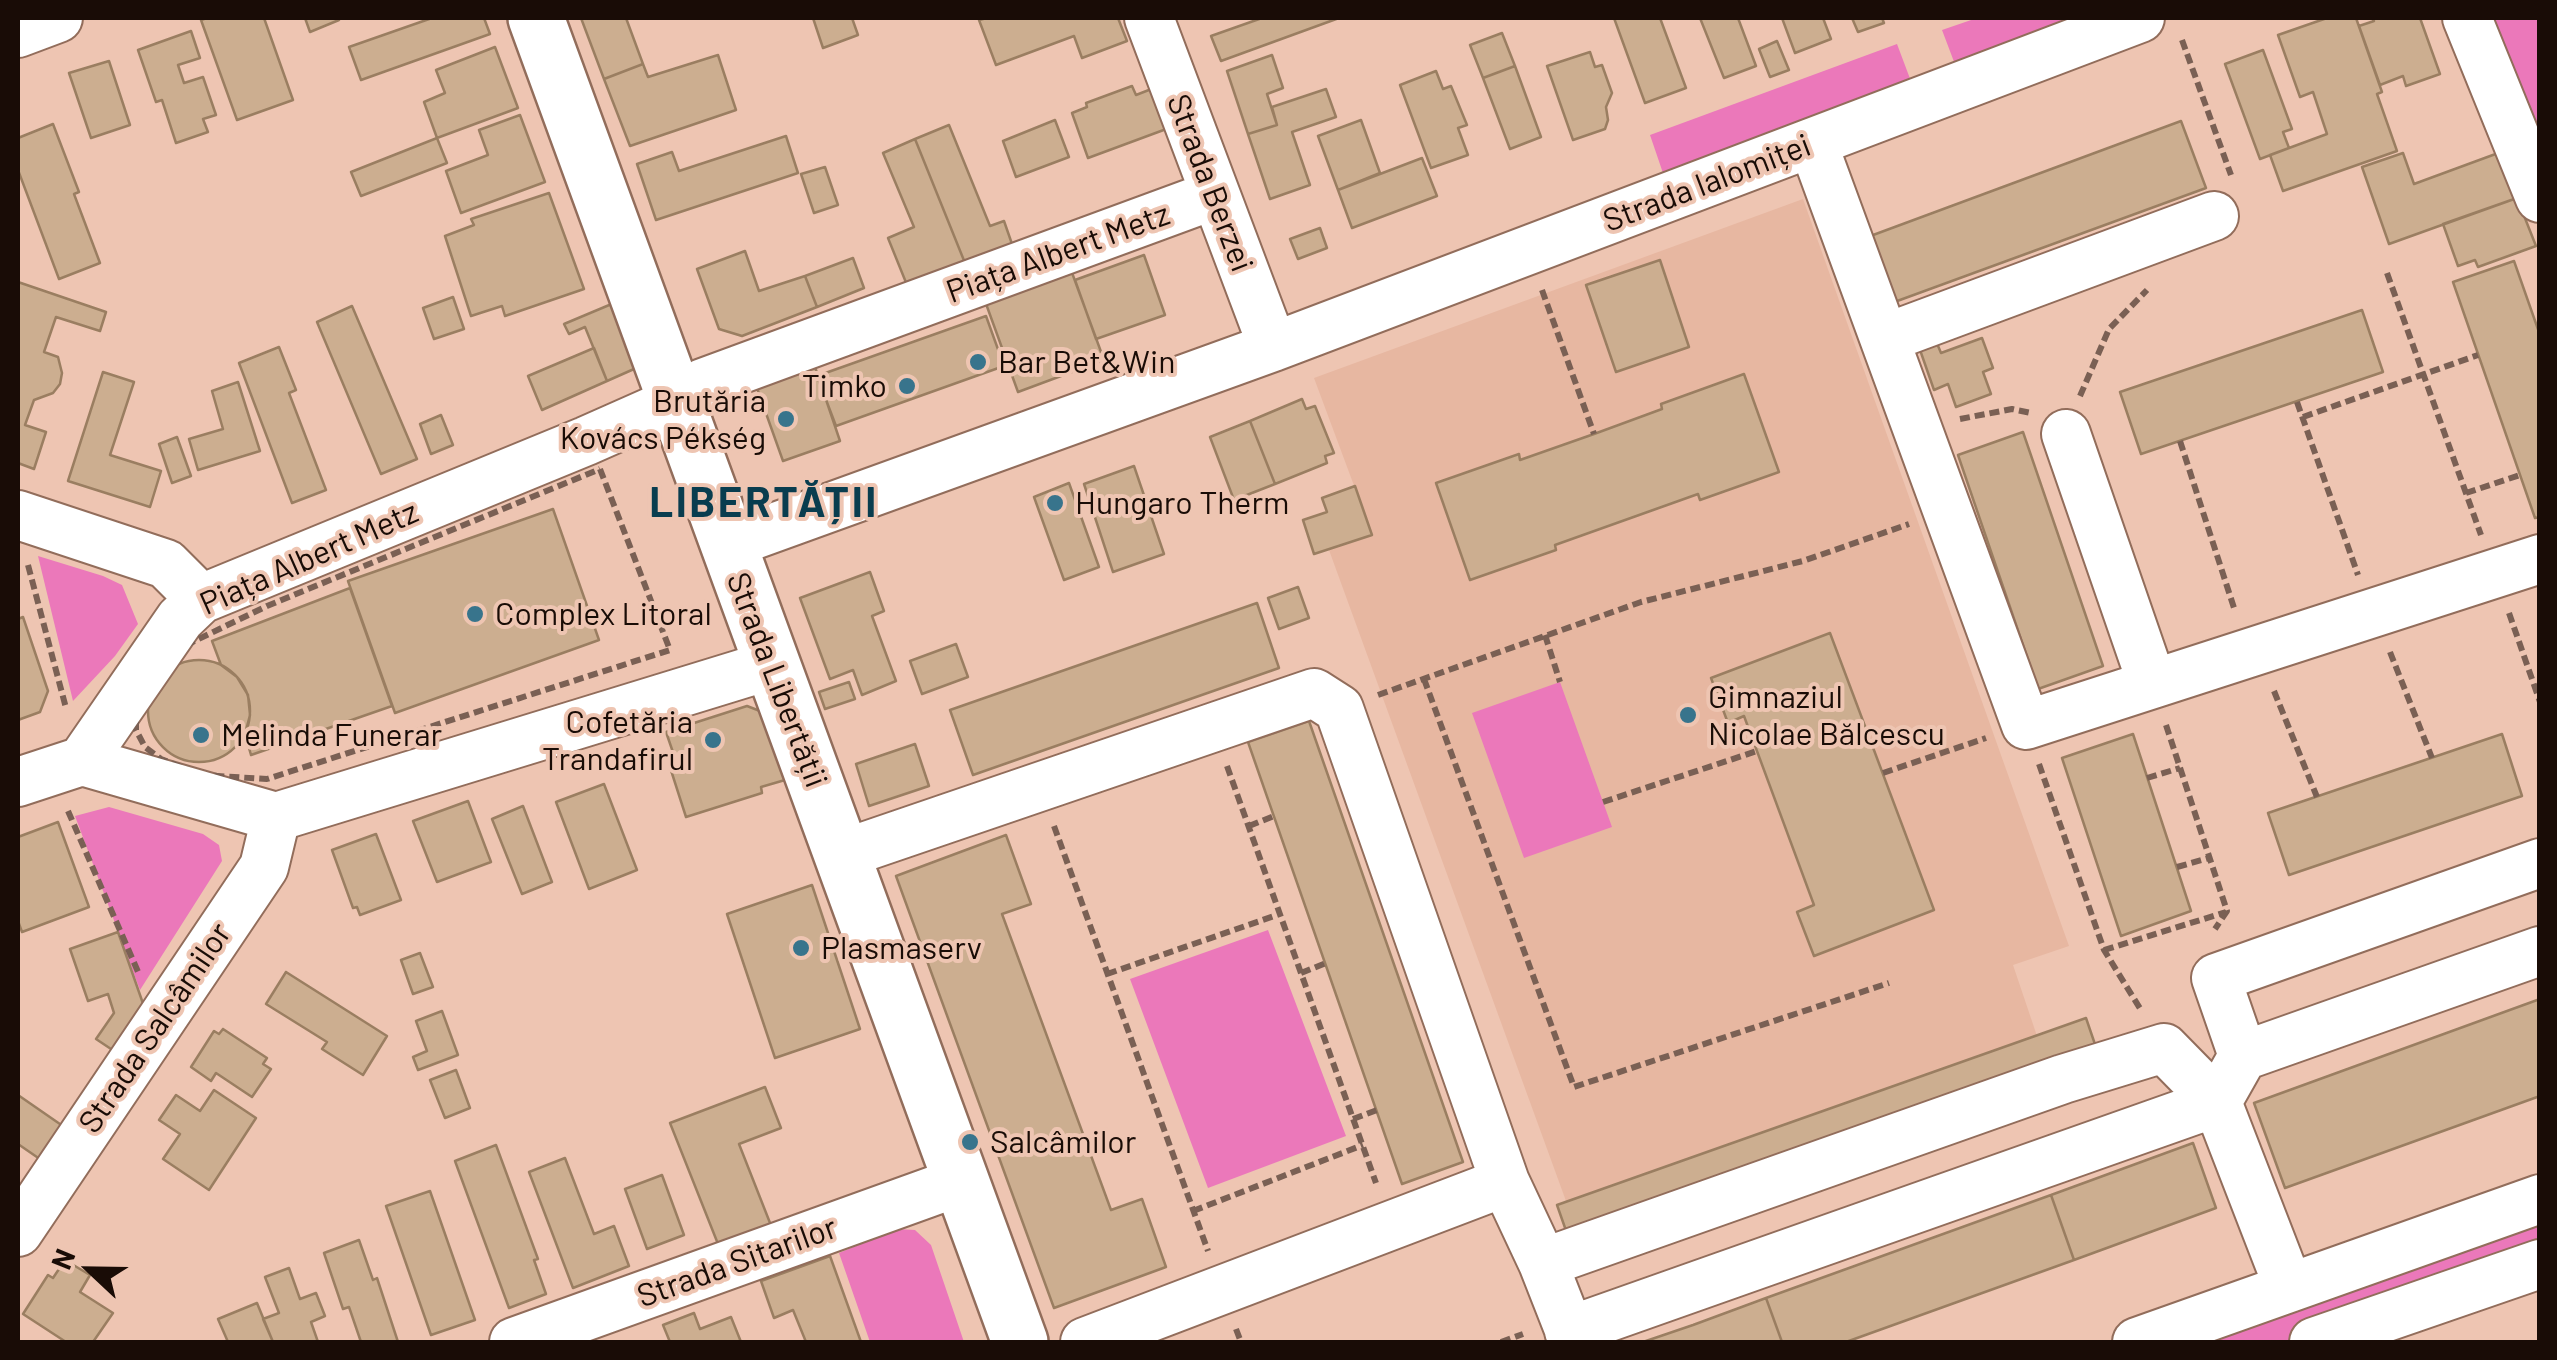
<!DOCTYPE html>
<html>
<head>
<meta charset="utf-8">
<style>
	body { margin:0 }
	#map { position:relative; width:2557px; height:1360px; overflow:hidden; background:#eec5b2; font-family:Barlow,sans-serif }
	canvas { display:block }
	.frame { position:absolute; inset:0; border:20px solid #190c06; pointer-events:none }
	.north { position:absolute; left:40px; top:1220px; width:100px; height:100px; -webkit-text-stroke:8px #eec5b2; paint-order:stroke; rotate:292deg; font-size:28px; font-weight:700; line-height:40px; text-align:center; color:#190c06 }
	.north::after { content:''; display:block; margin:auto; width:35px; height:45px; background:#190c06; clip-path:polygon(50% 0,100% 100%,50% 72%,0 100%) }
</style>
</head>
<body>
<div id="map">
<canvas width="2557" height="1360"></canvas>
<div class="frame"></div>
<div class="north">N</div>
</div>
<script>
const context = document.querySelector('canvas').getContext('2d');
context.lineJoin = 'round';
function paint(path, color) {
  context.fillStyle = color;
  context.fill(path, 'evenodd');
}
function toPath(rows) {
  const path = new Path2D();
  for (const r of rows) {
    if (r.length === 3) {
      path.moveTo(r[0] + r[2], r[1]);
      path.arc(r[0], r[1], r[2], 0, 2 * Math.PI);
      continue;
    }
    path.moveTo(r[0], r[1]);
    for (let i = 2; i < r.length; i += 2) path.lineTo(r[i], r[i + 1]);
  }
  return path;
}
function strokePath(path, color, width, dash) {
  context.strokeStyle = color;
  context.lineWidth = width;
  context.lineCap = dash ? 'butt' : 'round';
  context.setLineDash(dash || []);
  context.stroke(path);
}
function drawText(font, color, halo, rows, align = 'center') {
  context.font = font + ' Barlow,sans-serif';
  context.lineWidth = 8;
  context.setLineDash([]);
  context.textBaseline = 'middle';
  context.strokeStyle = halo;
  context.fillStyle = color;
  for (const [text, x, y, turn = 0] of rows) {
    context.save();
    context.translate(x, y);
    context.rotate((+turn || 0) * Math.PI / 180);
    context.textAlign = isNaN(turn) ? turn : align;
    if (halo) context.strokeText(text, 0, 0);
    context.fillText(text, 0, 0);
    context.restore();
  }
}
const built = toPath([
	[1803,199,2069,946,2013,965,2037,1036,1566,1201,1329,550,1372,534,1314,378]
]);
const green = toPath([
	[1977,18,2071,18,2073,24,1956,67,1942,30],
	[2467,18,2539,18,2539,198],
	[1897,44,1912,84,1664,176,1650,135],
	[38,556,103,576,122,585,138,624,115,656,73,701],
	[1560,682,1612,827,1524,858,1472,713],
	[109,807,203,834,219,845,222,861,140,990,75,816],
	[1268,930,1346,1136,1208,1188,1130,979],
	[2539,1199,2539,1264,2314,1342,2137,1342],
	[897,1229,915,1230,931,1245,964,1342,870,1342,839,1253]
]);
const building = toPath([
	[207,18,264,18,293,100,237,120,201,20,207,18],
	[305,18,338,18,339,20,310,32,305,18],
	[432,18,484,18,490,34,361,80,349,47,432,18],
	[581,18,626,18,643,64,604,79,581,18],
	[813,18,852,18,858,35,823,48,813,18],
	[987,18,1118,18,1127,41,1082,58,1074,36,996,65,979,20,987,18],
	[1262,18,1339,18,1221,61,1211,36,1262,18],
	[1614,18,1660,18,1686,88,1645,103,1614,18],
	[1700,18,1738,18,1756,66,1724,78,1700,18],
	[1782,18,1823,18,1831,39,1795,53,1782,18],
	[1852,18,1882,18,1884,23,1858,32,1852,18],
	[2327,18,2356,18,2382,92,2377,94,2397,151,2283,191,2270,155,2327,134,2313,92,2300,97,2278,35,2327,18],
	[2372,18,2420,18,2440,74,2406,86,2403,76,2380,85,2359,26,2374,21,2372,18],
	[191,31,200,58,178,65,184,83,203,77,216,115,203,119,208,132,176,143,162,100,156,102,138,50,191,31],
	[1502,33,1515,66,1483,78,1470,45,1502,33],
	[1777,41,1789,70,1770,77,1759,49,1777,41],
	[495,47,518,108,437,138,424,102,445,93,436,70,495,47],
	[2263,50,2292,129,2283,132,2289,148,2260,159,2225,64,2263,50],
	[1590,52,1595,67,1602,65,1612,93,1606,107,1608,120,1605,129,1573,140,1547,66,1590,52],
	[718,55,736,110,630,146,604,79,643,64,648,77,718,55],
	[1272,55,1283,88,1267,94,1277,125,1248,134,1227,71,1272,55],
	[109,61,130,125,91,138,69,73,109,61],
	[1515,66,1541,137,1510,149,1483,78,1515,66],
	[1436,71,1443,89,1451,86,1467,125,1458,128,1468,155,1431,168,1400,85,1436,71],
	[1132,86,1136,95,1154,88,1169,128,1088,158,1072,113,1087,107,1086,103,1132,86],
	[1326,89,1336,117,1292,132,1310,185,1270,199,1248,134,1277,125,1272,107,1326,89],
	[520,115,545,182,461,213,446,171,488,155,479,130,520,115],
	[1055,120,1069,157,1016,177,1003,141,1055,120],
	[1361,120,1380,173,1338,190,1318,136,1361,120],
	[2181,121,2206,188,1889,304,1865,238,2181,121],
	[53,124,79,192,74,194,100,263,59,279,18,170,18,138,53,124],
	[949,125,990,226,1004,221,1012,244,965,263,915,139,949,125],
	[786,136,798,173,656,220,637,164,672,152,679,171,786,136],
	[437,138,447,163,361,196,351,172,437,138],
	[915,139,965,263,907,285,888,238,914,227,883,153,915,139],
	[2501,152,2517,198,2389,244,2362,167,2403,153,2414,184,2501,152],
	[1422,158,1437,196,1352,228,1338,190,1422,158],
	[825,167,838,205,814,213,801,174,825,167],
	[549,193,584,289,505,316,502,306,471,316,445,236,474,225,471,219,549,193],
	[2517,198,2536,246,2478,267,2475,260,2458,266,2443,224,2517,198],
	[1320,228,1327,248,1298,259,1290,239,1320,228],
	[745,251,759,291,805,276,817,307,742,336,719,329,697,269,745,251],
	[1144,255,1165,315,1096,339,1075,280,1144,255],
	[853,258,864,288,817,307,805,276,853,258],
	[1660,260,1689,347,1616,372,1586,285,1660,260],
	[2514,261,2540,335,2540,517,2535,518,2453,282,2514,261],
	[1071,270,1104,360,1018,392,985,301,1071,270],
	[18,282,106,312,100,331,56,317,44,352,58,357,62,373,60,384,53,393,34,400,25,425,46,432,34,469,18,463,18,282],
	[453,297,464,329,434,339,423,308,453,297],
	[614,303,637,357,634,369,607,381,585,327,569,334,564,324,614,303],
	[352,306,417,459,381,474,317,322,352,306],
	[2362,310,2383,372,2141,454,2120,392,2362,310],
	[986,316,1004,366,836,426,817,376,986,316],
	[1982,338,1993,368,1983,372,1991,394,1956,407,1948,384,1934,390,1919,347,1936,341,1941,353,1982,338],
	[279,347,296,390,289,393,326,490,292,503,239,363,279,347],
	[594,348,607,381,542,410,528,376,594,348],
	[815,367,840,441,783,461,757,388,815,367],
	[103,372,134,382,110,455,161,471,150,507,68,481,103,372],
	[1744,374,1779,472,1700,500,1698,494,1555,545,1556,550,1470,580,1436,483,1519,454,1520,460,1594,434,1662,409,1661,404,1744,374],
	[238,382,260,451,198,470,189,439,223,429,212,391,238,382],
	[1302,399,1306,409,1315,406,1334,453,1325,456,1327,463,1275,484,1250,421,1302,399],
	[441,415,453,445,431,454,420,424,441,415],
	[1250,421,1275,484,1234,500,1210,437,1250,421],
	[2023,432,2103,666,2038,689,1958,455,2023,432],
	[177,437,191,476,172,483,159,444,177,437],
	[1134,466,1164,554,1113,572,1084,484,1134,466],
	[1069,483,1099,567,1064,580,1034,497,1069,483],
	[1355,486,1372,535,1314,554,1303,520,1327,512,1322,498,1355,486],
	[553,509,599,640,395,713,348,581,553,509],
	[870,572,884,611,872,616,896,681,862,695,853,670,830,679,800,598,870,572],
	[1298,587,1309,618,1279,629,1268,598,1298,587],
	[350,588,392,706,251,755,245,734,250,715,248,695,237,677,221,665,212,641,350,588],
	[1257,603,1279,668,973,775,950,710,1257,603],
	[23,617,48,691,40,712,18,720,18,619,23,617],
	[1830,633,1934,910,1814,956,1797,912,1814,905,1744,716,1728,723,1711,678,1830,633],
	[956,644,968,677,922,694,910,661,956,644],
	[199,711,51],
	[849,682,855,699,825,709,819,692,849,682],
	[747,706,760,711,785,780,761,787,762,793,686,817,669,764,676,761,666,732,747,706],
	[1309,721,1463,1162,1402,1184,1248,742,1309,721],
	[2133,734,2191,911,2121,936,2062,758,2133,734],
	[2502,734,2522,796,2289,875,2268,813,2502,734],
	[915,744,929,786,869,806,856,764,915,744],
	[604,784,637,870,589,889,556,802,604,784],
	[468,801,491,862,437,882,413,821,468,801],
	[523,806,552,882,522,894,492,819,523,806],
	[58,822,89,907,22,932,18,921,18,837,58,822],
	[376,834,401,900,360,915,357,907,353,908,332,850,376,834],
	[1006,835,1031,904,1002,914,1111,1210,1142,1199,1166,1267,1054,1308,896,876,1006,835],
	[812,885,860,1029,775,1058,727,914,812,885],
	[118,932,147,1015,120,1055,96,1039,114,1013,108,994,88,1001,70,949,118,932],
	[420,953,433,987,413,994,401,960,420,953],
	[286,972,387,1036,363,1075,322,1049,327,1042,266,1004,286,972],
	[2540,999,2540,1096,2285,1188,2254,1103,2540,999],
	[442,1011,458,1055,418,1070,413,1057,427,1051,416,1021,442,1011],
	[2086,1018,2099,1056,1570,1242,1557,1205,2086,1018],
	[223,1029,267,1058,263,1064,271,1069,252,1097,216,1073,211,1081,191,1067,214,1031,219,1034,223,1029],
	[456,1070,470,1108,445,1118,430,1080,456,1070],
	[765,1087,781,1128,739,1144,772,1228,720,1249,670,1123,765,1087],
	[214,1090,256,1118,209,1190,163,1159,180,1134,159,1120,176,1095,200,1111,214,1090],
	[18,1095,70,1131,47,1164,18,1144,18,1095],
	[2193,1143,2216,1208,2074,1260,2051,1195,2193,1143],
	[496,1145,538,1259,534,1260,546,1294,509,1308,455,1161,496,1145],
	[565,1158,594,1234,614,1226,629,1266,573,1288,529,1172,565,1158],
	[662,1175,684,1235,647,1249,625,1189,662,1175],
	[430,1191,475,1320,431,1335,386,1206,430,1191],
	[2051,1195,2074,1260,1846,1342,1782,1342,1766,1298,2051,1195],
	[359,1240,373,1280,377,1278,398,1342,361,1342,349,1307,343,1309,324,1253,359,1240],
	[830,1256,861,1342,806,1342,793,1310,774,1318,761,1281,830,1256],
	[65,1260,90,1275,80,1292,113,1313,93,1342,66,1342,23,1314,48,1275,53,1278,65,1260],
	[289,1268,300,1299,316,1293,325,1316,311,1322,318,1342,273,1342,263,1319,279,1313,265,1277,289,1268],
	[1766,1298,1782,1342,1643,1342,1693,1325,1766,1298],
	[257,1303,273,1342,228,1342,218,1319,257,1303],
	[694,1313,700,1329,731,1317,741,1342,670,1342,663,1325,694,1313]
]);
const path = toPath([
	[2182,40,2231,175],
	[2387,273,2481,535],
	[1542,290,1594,434],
	[2080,396,2109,329,2147,290],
	[2297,402,2358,575],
	[2303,417,2478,355],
	[1960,419,2012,409,2031,413],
	[2180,441,2235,611],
	[600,469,670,650,267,779,201,775,161,759,145,747,136,730,136,702,151,676,180,648,267,606,600,469],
	[2466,493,2520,475],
	[28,565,66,708],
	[2509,613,2540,702],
	[1545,635,1560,682],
	[2390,652,2432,758],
	[1424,679,1574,1087,1889,983],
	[2274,691,2317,797],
	[1378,695,1641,602,1803,561,1909,524],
	[2166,725,2227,911,2215,929],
	[2039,764,2104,950,2141,1010],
	[1227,766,1376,1183],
	[1883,773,1986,738],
	[2147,778,2180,768],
	[1603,802,1757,751],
	[68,811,139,974],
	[1054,826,1208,1251],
	[1249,826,1274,816],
	[2177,867,2209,858],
	[2104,950,2226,912],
	[1301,973,1326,963],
	[1107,974,1280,914],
	[1353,1119,1377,1110],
	[1193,1211,1363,1145],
	[1236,1329,1241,1342],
	[1501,1342,1523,1334]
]);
const minor = toPath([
	[1149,18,1273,347],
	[2467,18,2540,198],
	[18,33,58,18],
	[1813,144,2026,725,2540,559],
	[1886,338,2214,216],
	[2066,434,2152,683],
	[18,515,166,564,201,599],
	[726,545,1273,347,2140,18],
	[82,761,180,619,201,599,586,441,674,402,703,383,1214,195],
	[82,761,276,817,771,665],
	[18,782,82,761],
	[843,854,1314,693,1339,709,1505,1182,1543,1263,1574,1342],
	[2243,1056,2216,978,2540,863],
	[18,1232,264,867,276,817],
	[1543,1263,2063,1079,2164,1048,2217,1102,2289,1288],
	[1569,1331,2217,1102,2243,1056,2540,951],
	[514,1342,961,1181],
	[1085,1342,1505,1182],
	[2137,1342,2540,1199],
	[2314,1342,2540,1264]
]);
const major = toPath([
	[536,18,1020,1342]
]);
const markers = [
	[978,362,10,"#38748c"],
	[907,386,10,"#38748c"],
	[786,419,10,"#38748c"],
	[1055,503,10,"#38748c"],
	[475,614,10,"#38748c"],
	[1688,715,10,"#38748c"],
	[201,735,10,"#38748c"],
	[713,740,10,"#38748c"],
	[801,948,10,"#38748c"],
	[970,1142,10,"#38748c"]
];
const streetNames = [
	["Strada Berzei",1210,183,69],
	["Strada Ialomiței",1707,183,-21],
	["Piața Albert Metz",1058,253,-20],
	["Piața Albert Metz",309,558,-24],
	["Strada Libertății",777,680,69],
	["Strada Salcâmilor",155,1028,-56],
	["Strada Sitarilor",737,1262,-20]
];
const poiNames = [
	["Bar Bet&Win",998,362],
	["Timko",887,386,"right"],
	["Brutăria",766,401,"right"],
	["Kovács Pékség",766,438,"right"],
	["Hungaro Therm",1075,503],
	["Complex Litoral",495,614],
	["Gimnaziul",1708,697],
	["Nicolae Bălcescu",1708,734],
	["Cofetăria",693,722,"right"],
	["Trandafirul",693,759,"right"],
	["Melinda Funerar",221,735],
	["Plasmaserv",821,948],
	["Salcâmilor",990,1142]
];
const districtNames = [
	["LIBERTĂȚII",764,503]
];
paint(built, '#e7b7a1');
paint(green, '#eb78ba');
paint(building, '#ccae90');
strokePath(building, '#9a7e61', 2.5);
strokePath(minor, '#926d5b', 52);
strokePath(major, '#926d5b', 60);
strokePath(path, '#7a6054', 6, [10, 5]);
strokePath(minor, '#fff', 48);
strokePath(major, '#fff', 55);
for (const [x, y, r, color] of markers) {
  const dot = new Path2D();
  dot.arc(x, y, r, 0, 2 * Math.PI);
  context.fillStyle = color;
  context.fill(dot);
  strokePath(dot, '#eec5b2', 4);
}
drawText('32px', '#190c06', '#eec5b2', streetNames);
drawText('32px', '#190c06', '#eec5b2', poiNames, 'left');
context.letterSpacing = '2.5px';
drawText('bold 42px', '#093d4f', '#eec5b2', districtNames);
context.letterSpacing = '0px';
</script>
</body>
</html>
